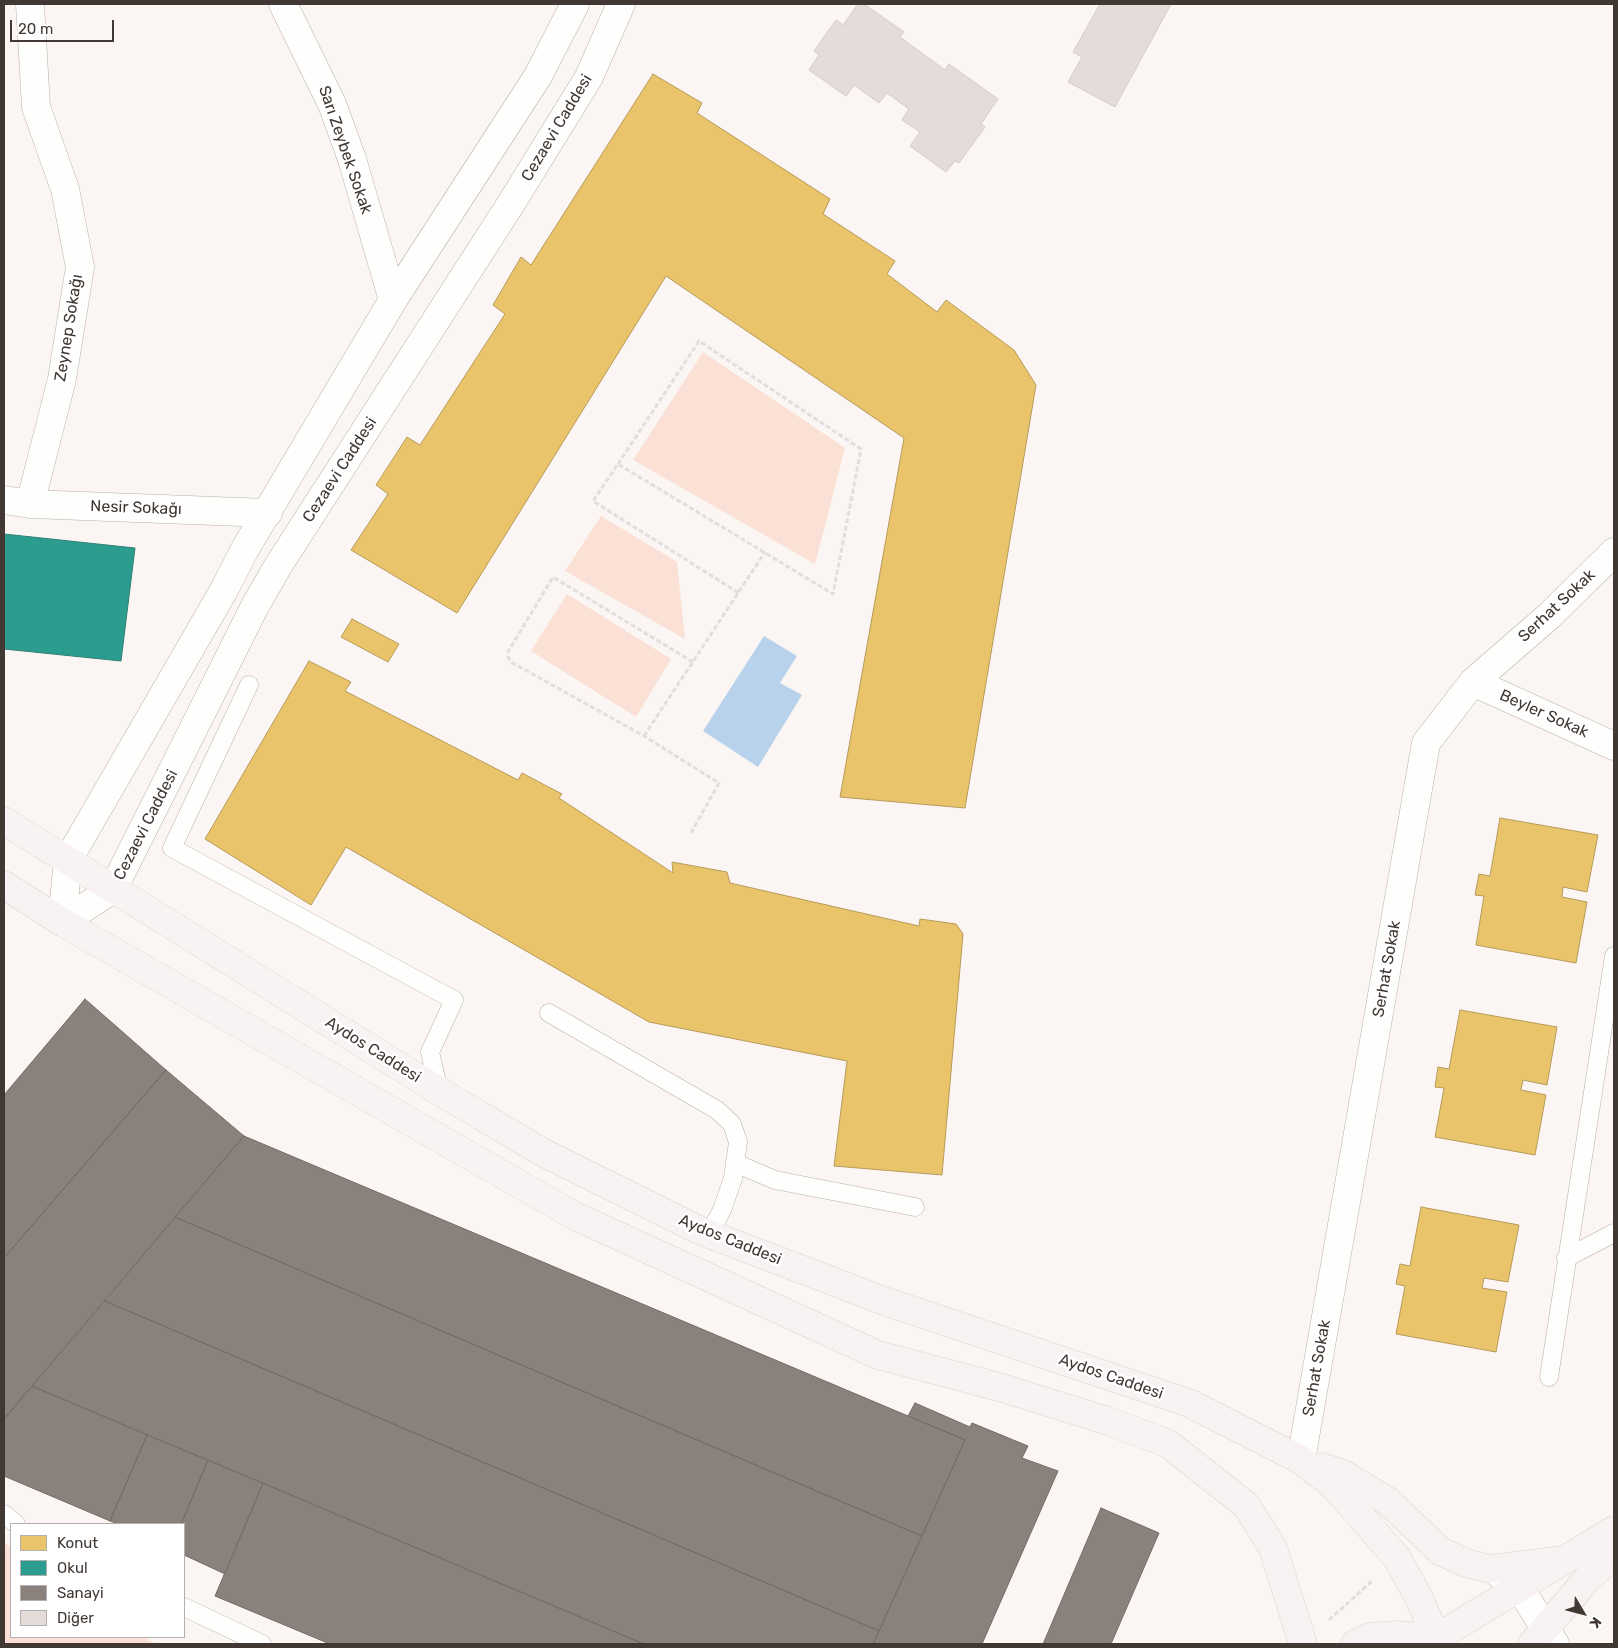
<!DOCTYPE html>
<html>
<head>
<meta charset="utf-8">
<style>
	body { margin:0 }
	#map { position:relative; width:1618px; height:1648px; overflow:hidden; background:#fbf6f4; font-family:Rubik,sans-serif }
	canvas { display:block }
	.frame { position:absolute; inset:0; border:5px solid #413834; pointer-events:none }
	.legend { position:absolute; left:10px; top:1523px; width:175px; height:115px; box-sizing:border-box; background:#fff; border:1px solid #b3afae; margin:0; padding:6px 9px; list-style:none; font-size:15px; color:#413834 }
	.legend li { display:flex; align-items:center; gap:10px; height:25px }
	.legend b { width:25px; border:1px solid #b3afae }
	.north { position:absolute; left:1558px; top:1588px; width:50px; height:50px; -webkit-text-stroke:4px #fff; paint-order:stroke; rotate:127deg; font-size:14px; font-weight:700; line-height:20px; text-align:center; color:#413834 }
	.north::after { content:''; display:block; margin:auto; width:18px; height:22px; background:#413834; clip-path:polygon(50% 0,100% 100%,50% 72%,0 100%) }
	.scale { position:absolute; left:10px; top:20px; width:104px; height:22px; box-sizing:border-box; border:2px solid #413834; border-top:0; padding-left:6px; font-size:15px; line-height:18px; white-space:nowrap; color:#413834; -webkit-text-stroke:4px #fff; paint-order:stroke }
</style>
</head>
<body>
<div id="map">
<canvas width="1618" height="1648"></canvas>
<div class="frame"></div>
<ul class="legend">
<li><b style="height:14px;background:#e9c46a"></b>Konut</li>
<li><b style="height:14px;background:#2a9d8f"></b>Okul</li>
<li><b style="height:14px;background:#8a817c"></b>Sanayi</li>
<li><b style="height:14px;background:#e3dcd9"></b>Diğer</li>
</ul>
<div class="north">K</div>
<div class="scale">20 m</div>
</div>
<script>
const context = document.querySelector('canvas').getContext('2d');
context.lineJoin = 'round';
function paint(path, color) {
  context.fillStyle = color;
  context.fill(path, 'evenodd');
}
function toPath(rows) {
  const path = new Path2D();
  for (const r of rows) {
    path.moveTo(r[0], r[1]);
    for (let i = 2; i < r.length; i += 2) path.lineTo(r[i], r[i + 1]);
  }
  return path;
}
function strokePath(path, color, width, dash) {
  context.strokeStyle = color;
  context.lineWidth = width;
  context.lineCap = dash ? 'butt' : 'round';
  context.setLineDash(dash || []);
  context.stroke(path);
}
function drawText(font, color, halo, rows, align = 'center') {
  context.font = font + ' Rubik,sans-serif';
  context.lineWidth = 5;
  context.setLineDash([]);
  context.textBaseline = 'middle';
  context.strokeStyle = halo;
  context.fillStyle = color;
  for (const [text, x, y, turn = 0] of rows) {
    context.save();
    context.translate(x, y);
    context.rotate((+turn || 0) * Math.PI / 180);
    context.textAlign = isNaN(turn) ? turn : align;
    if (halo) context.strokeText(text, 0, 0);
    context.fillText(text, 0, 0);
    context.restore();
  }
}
const green = toPath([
	[703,352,845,448,815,564,633,460],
	[601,516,677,562,685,639,565,571],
	[567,594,671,659,636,717,531,651],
	[4,1543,11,1547,11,1637,145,1637,155,1644,4,1644]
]);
const water = toPath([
	[764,636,797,656,780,683,802,695,758,767,703,731]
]);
const homes = toPath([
	[653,74,702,103,697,113,830,199,823,214,895,261,887,274,937,312,946,300,1014,350,1036,385,965,808,840,797,904,438,666,276,457,613,351,550,388,494,376,485,407,437,420,445,505,314,493,305,521,257,531,265,653,74],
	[352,619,399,644,388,662,341,637,352,619],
	[309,661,351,682,345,691,518,780,522,773,562,794,559,798,673,873,672,862,727,872,730,883,919,926,920,919,956,924,963,934,942,1175,834,1166,847,1061,649,1022,346,847,311,905,205,839,309,661],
	[1500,818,1598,835,1587,892,1563,887,1562,897,1587,902,1576,963,1476,945,1484,896,1475,895,1479,874,1490,876,1500,818],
	[1460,1010,1557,1027,1547,1085,1523,1080,1521,1090,1546,1095,1535,1155,1435,1137,1444,1088,1435,1087,1438,1067,1449,1069,1460,1010],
	[1421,1207,1519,1225,1508,1282,1484,1278,1482,1288,1507,1292,1496,1352,1396,1334,1405,1286,1396,1284,1400,1264,1410,1266,1421,1207]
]);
const schools = toPath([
	[4,534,135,548,121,661,4,649,4,534]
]);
const industry = toPath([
	[85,999,166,1070,4,1258,4,1095,85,999],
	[166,1070,244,1136,4,1419,4,1258,166,1070],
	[244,1136,965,1440,922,1536,175,1217,244,1136],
	[175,1217,922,1536,879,1631,105,1301,175,1217],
	[105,1301,879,1631,873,1644,644,1644,32,1386,105,1301],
	[32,1386,147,1435,110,1521,4,1476,4,1419,32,1386],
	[915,1403,970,1427,972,1423,1028,1446,1022,1458,1058,1471,982,1644,873,1644,965,1440,908,1416,915,1403],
	[147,1435,208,1460,181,1524,118,1524,110,1521,147,1435],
	[208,1460,263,1483,225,1574,184,1555,184,1524,181,1524,208,1460],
	[263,1483,644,1644,330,1644,215,1596,263,1483],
	[1101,1508,1159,1533,1111,1644,1043,1644,1101,1508]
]);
const building = toPath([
	[858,4,864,4,904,32,900,37,945,70,949,64,998,99,981,124,985,127,959,163,955,161,946,172,910,146,920,132,902,120,909,109,887,93,879,103,854,85,846,96,809,70,819,55,814,51,836,20,843,25,858,4],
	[1100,4,1171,4,1115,107,1068,82,1082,57,1073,52,1100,4]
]);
const path = toPath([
	[618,464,699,341,861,449,833,594,618,464,593,501,739,593],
	[644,736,765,552],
	[691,833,719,783,644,736,511,662,508,657,508,652,553,577,693,662],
	[1329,1620,1372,1581]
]);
const service = toPath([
	[249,685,172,848,454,1000,430,1052,439,1091],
	[549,1013,717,1110,732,1124,738,1142,733,1178,722,1210,709,1234],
	[735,1163,775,1180,915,1207],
	[1566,1258,1614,1233],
	[1549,1377,1614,956],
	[4,1514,16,1524],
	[184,1607,262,1644]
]);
const minor = toPath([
	[283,4,332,104,352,159,393,300],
	[4,500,30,504,268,513],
	[30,504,62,379,80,267,65,189,36,107,30,4],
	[1473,682,1614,746],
	[1301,1460,1426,743,1473,682,1549,616,1614,552],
	[1499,1574,1519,1587,1555,1644]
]);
const tertiary = toPath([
	[62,922,113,889,255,606,278,566,512,202,589,77,621,4],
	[62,922,68,860,224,590,245,549,393,300,538,76,575,4]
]);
const primary = toPath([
	[4,821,439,1091,542,1152,701,1231,887,1302,1189,1403,1301,1460,1334,1486,1397,1558,1418,1596,1439,1644],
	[4,885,62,922,575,1216,878,1355,999,1387,1105,1420,1167,1443,1246,1505,1273,1548,1303,1644],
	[1322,1467,1343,1474,1389,1502,1440,1551,1466,1563,1491,1569,1563,1560],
	[1355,1644,1370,1637,1398,1635,1436,1638,1614,1530],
	[1532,1644,1588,1578,1614,1556]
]);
const streetNames = [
	["Cezaevi Caddesi",557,128,-59],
	["Sarı Zeybek Sokak",345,150,71],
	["Zeynep Sokağı",69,328,-81],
	["Cezaevi Caddesi",340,470,-57],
	["Nesir Sokağı",136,508,2],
	["Serhat Sokak",1557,606,-43],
	["Beyler Sokak",1544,714,24],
	["Cezaevi Caddesi",146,825,-63],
	["Serhat Sokak",1387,969,-80],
	["Aydos Caddesi",373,1050,32],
	["Aydos Caddesi",730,1240,22],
	["Serhat Sokak",1317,1368,-80],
	["Aydos Caddesi",1111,1377,19]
];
paint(green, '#fae0d5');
paint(water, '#b8d2ec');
paint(homes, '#e9c46a');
strokePath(homes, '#b79a5a', 1);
paint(schools, '#2a9d8f');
strokePath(schools, '#317f74', 1);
paint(industry, '#8a817c');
strokePath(industry, '#746b66', 1);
paint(building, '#e3dcd9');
strokePath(building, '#d2cbc9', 1);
strokePath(service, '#b6b0ad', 19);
strokePath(minor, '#b6b0ad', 29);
strokePath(tertiary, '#b6b0ad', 29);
strokePath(primary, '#d7d4d2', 29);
strokePath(path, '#e0dede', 3, [5, 2.5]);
strokePath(service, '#fefefd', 18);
strokePath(minor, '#fefefd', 28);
strokePath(tertiary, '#fefefd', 28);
strokePath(primary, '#f8f3f2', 28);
drawText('16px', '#413834', '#fff', streetNames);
</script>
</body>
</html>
